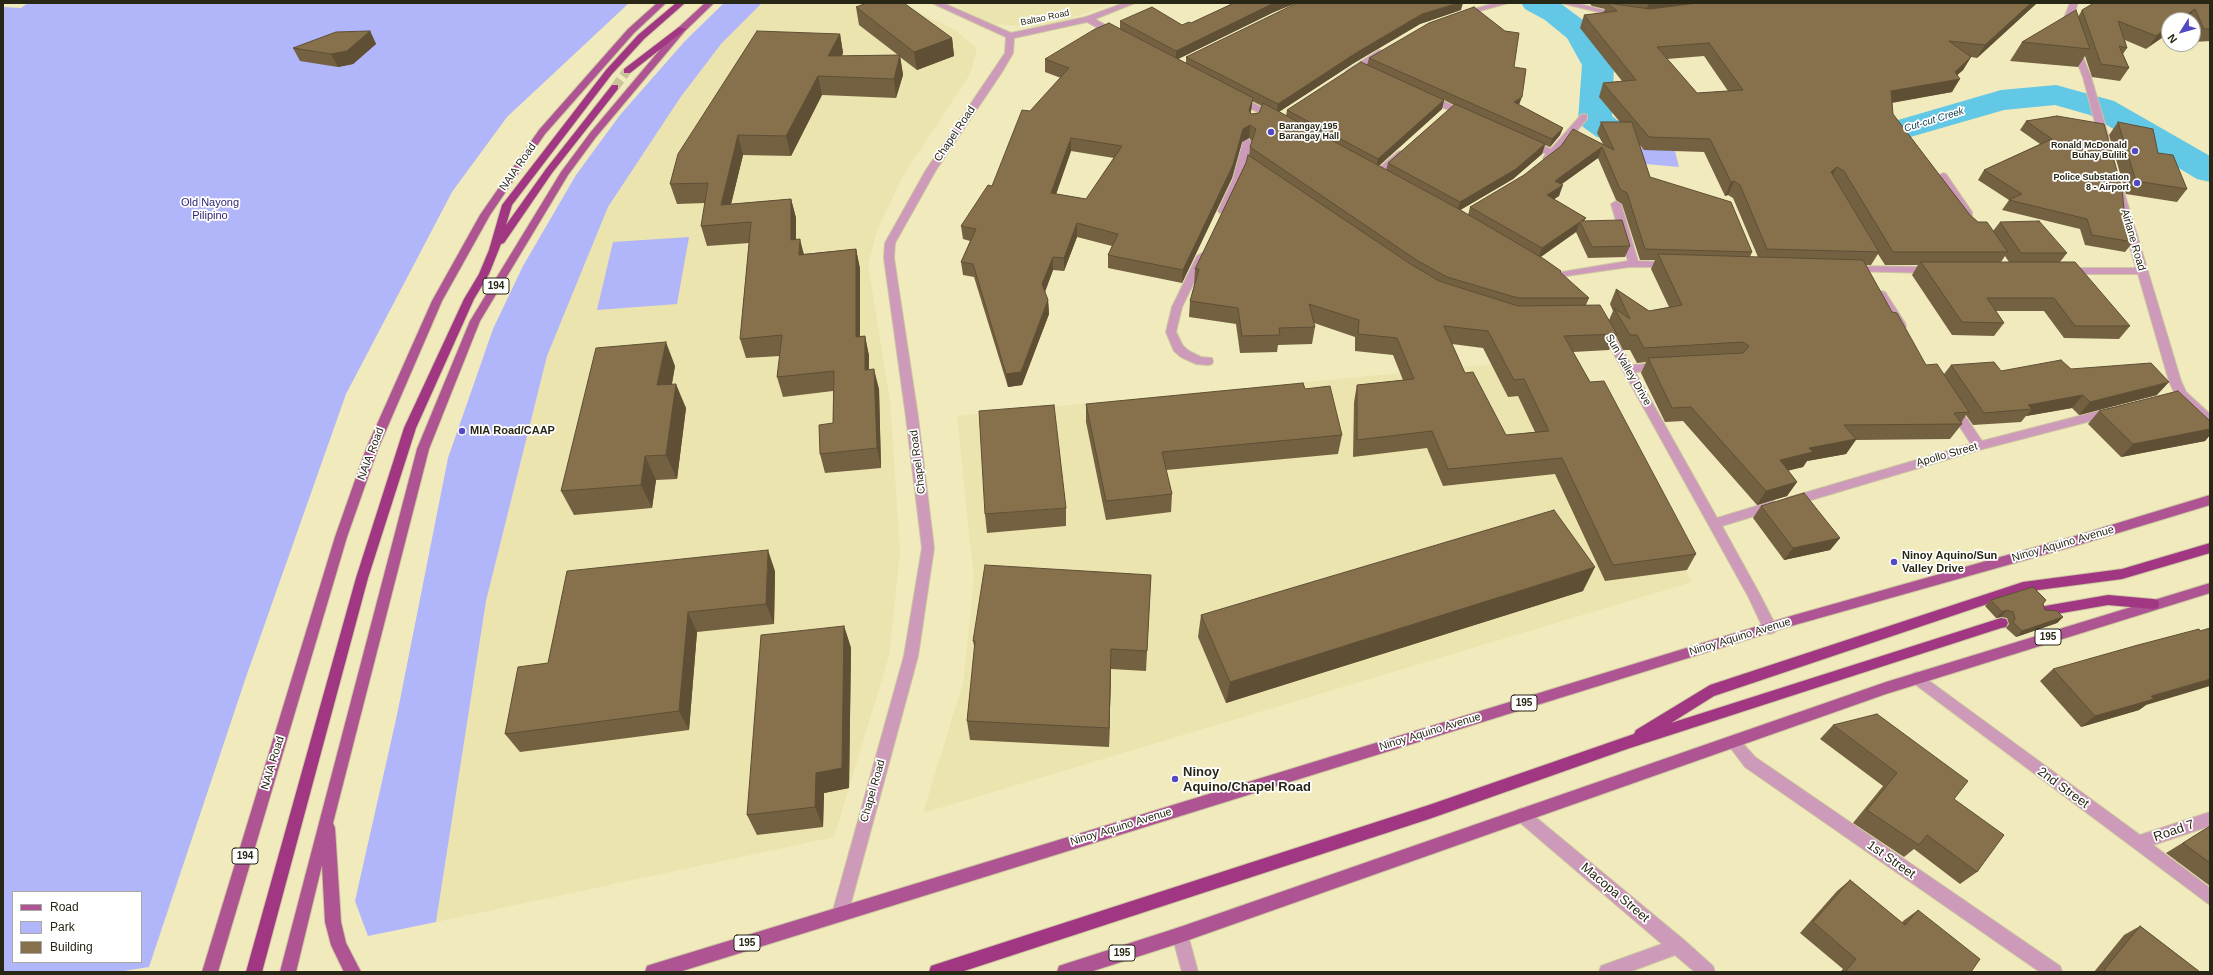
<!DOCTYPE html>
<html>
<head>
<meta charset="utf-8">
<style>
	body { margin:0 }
	#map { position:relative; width:2213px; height:975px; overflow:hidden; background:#f0eabd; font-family:Arial,sans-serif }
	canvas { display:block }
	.frame { position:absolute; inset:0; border:4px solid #282614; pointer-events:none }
	.legend { position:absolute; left:12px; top:891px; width:130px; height:72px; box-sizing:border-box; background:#fff; border:1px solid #a9a8a1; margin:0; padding:5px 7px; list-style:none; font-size:12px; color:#282614 }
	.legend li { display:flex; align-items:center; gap:8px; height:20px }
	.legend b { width:20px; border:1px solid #a9a8a1 }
	.north { position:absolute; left:2161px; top:12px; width:40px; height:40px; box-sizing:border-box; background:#fff; border:1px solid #a9a8a1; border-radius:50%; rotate:233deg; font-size:11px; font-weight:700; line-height:16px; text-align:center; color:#282614 }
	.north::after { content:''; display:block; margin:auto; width:14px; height:18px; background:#5349c1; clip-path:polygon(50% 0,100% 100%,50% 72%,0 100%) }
</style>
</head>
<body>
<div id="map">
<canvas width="2213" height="975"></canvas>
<div class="frame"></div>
<ul class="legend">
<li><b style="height:5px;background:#ae5492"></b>Road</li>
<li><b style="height:11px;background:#b1b5f9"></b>Park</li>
<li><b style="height:11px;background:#87714c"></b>Building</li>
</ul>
<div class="north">N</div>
</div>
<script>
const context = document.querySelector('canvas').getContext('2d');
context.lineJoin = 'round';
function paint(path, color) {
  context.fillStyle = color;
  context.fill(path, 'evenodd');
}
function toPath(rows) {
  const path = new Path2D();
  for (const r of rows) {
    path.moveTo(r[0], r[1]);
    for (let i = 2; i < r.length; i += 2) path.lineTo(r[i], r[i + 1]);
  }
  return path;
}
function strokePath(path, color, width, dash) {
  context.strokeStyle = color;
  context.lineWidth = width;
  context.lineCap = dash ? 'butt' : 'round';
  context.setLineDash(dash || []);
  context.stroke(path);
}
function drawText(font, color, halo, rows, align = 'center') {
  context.font = font + ' Arial,sans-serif';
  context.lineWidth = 3.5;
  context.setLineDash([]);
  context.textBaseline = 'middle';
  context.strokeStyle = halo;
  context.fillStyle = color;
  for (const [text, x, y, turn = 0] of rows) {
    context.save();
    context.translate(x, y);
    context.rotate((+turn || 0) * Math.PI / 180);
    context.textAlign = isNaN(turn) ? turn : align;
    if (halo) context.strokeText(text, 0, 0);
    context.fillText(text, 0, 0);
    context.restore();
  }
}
const built = toPath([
	[762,3,900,3,955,30,977,48,970,74,903,176,877,230,868,265,890,400,900,553,889,656,834,837,436,922,486,601,547,355,608,207,680,98,721,44],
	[950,3,1114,3,1045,27,992,24],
	[1575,356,1692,582,923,813,963,683,974,579,957,416]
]);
const green = toPath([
	[28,3,629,3,507,117,452,192,346,394,246,677,149,967,117,972,3,972,3,7,21,8],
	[13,892,141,892,141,962,13,962],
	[724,3,762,3,721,44,680,98,608,207,547,356,486,601,436,922,368,936,355,901,397,715,448,458,493,329,523,266,576,175,620,115,685,41],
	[1611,145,1675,151,1679,167,1613,161],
	[689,237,677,304,597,310,613,242]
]);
const river = toPath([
	[1521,3,1560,3,1591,26,1614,65,1612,116,1617,120,1662,122,1674,125,1679,132,1674,139,1662,142,1609,140,1597,137,1583,127,1578,120,1582,65,1567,38,1545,20,1525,9,1521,3],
	[2056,85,2114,101,2210,156,2210,182,2197,179,2090,115,2055,105,2004,110,1900,140,1841,143,1829,140,1824,133,1829,126,1841,123,1898,120,2001,90,2056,85]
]);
const highwayTunnel = toPath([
	[615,87,627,71]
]);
const minor = toPath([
	[932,3,943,3,1011,33,1086,17,1124,3,1135,3,1095,19,1118,32,1118,36,1112,36,1087,22,1014,38,1013,53,1002,72,936,170,895,243,894,258,918,417,934,548,918,656,848,914,845,919,840,922,835,919,832,914,904,656,922,548,906,417,884,258,885,243,926,170,1005,53,1006,37,932,3],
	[1495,3,1509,3,1461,16,1457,14,1495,3],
	[1561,3,1576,3,1623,15,1619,17,1561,3],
	[2070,3,2078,3,2072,18,2073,29,2069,31,2065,29,2064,18,2070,3],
	[2072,45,2079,47,2091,77,2109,138,2107,140,2104,141,2099,138,2083,77,2071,47,2072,45],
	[1379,50,1386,52,1353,73,1346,71,1379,50],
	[1237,95,1277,115,1278,117,1277,119,1271,119,1234,100,1234,96,1237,95],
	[1430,95,1467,112,1468,114,1464,117,1461,116,1427,100,1427,96,1430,95],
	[1584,114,1587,115,1587,119,1551,160,1545,160,1543,158,1546,154,1525,143,1527,141,1533,141,1551,149,1581,115,1584,114],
	[1248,139,1253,142,1247,161,1263,173,1261,175,1255,175,1245,169,1228,211,1226,213,1220,213,1218,211,1233,179,1243,142,1248,139],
	[1399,151,1402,152,1402,156,1380,176,1374,176,1374,172,1399,151],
	[1943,173,1946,174,1972,212,1972,216,1966,216,1938,176,1943,173],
	[2119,189,2124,192,2181,381,2186,392,2210,414,2210,425,2206,424,2175,394,2169,381,2138,274,2066,274,2061,271,2066,268,2136,268,2114,192,2119,189],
	[1616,201,1621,204,1638,261,1668,262,1673,265,1672,267,1629,267,1552,278,1551,276,1556,273,1628,261,1611,204,1616,201],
	[1202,253,1207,256,1182,307,1176,332,1183,346,1189,351,1201,357,1212,358,1213,361,1212,364,1208,365,1196,364,1181,357,1174,351,1166,332,1172,307,1197,256,1202,253],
	[1852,266,1932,267,1937,270,1932,273,1848,271,1847,269,1852,266],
	[1881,291,1885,292,1905,323,1906,326,1905,329,1897,329,1876,294,1881,291],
	[1605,325,1609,326,1631,365,1660,363,1666,367,1660,371,1635,372,1717,518,1773,501,1777,503,1779,506,1777,509,1722,526,1759,593,1777,628,1775,632,1770,634,1765,632,1748,596,1600,329,1605,325],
	[1953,403,1957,404,1982,441,2110,408,2116,412,2110,416,1979,450,1791,506,1787,504,1785,501,1787,498,1971,444,1947,407,1953,403],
	[1917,672,2140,835,2210,812,2210,826,2153,845,2210,888,2210,905,1912,682,1910,678,1912,674,1917,672],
	[1733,736,1738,738,1755,757,2060,966,2062,972,2040,972,1745,767,1726,742,1728,738,1733,736],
	[1522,808,1527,810,1684,940,1713,966,1715,972,1695,972,1675,955,1629,972,1599,972,1601,966,1662,944,1517,820,1515,815,1517,810,1522,808],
	[1180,927,1186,929,1188,935,1198,972,1182,972,1172,935,1174,929,1180,927]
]);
const major = toPath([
	[657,3,666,3,634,33,545,134,490,215,442,301,378,449,347,537,218,972,202,972,335,537,366,449,432,301,480,215,539,130,628,29,657,3],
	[705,3,714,3,685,31,596,137,568,175,480,321,429,449,333,823,335,828,341,922,346,943,361,972,344,972,331,945,325,922,322,865,296,972,280,972,417,449,470,321,561,172,590,133,679,27,705,3],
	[2210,495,2210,505,2075,546,1791,626,679,972,645,972,647,966,653,964,1791,616,2075,536,2210,495],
	[2210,583,2210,593,1886,694,1180,943,1090,972,1057,972,1059,966,1065,964,1180,927,1886,682,2210,583]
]);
const highway = toPath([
	[676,3,685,3,644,39,612,74,512,205,506,225,546,169,612,85,618,85,618,89,552,173,504,243,501,244,489,274,474,299,416,428,368,578,262,972,246,972,356,578,404,428,464,299,479,274,489,250,502,205,606,70,638,35,676,3],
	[679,27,686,29,630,73,624,73,624,69,679,27],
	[2210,543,2210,553,2122,579,2023,592,1714,696,1671,723,2001,618,2006,619,2008,623,2006,627,2001,628,1627,749,1429,819,961,972,929,972,931,966,937,964,1429,805,1634,734,1636,730,1710,685,2023,582,2122,569,2210,543],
	[2108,595,2153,599,2158,600,2159,604,2158,608,2153,609,2108,605,2045,616,2040,615,2038,611,2040,607,2045,606,2108,595]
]);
const wall = toPath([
	[1234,3,1296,3,1274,12,1178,59,1186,63,1186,57,1461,10,1420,24,1354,63,1279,112,1286,116,1287,110,1367,65,1369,58,1514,67,1519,105,1563,128,1560,135,1550,147,1545,145,1542,154,1513,179,1460,210,1468,215,1470,207,1603,144,1597,133,1601,122,1620,122,1599,97,1603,83,1622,81,1580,28,1584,15,1603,13,1605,9,1592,6,1589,3,2037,3,1977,58,1971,57,1963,70,1957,75,1952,92,1892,103,1893,114,1970,215,1978,222,1993,231,2000,222,2067,253,2060,262,2130,326,2119,339,2064,338,2044,311,1996,311,2004,323,1994,336,1952,335,1912,275,1918,265,1885,265,1878,254,1871,265,1866,265,1892,312,1926,365,1944,374,1951,365,2001,371,2071,369,2157,395,2079,415,2072,408,2026,416,2021,422,1973,425,1966,415,1961,423,1962,424,1950,439,1856,440,1846,454,1807,461,1803,467,1788,470,1797,482,1787,496,1757,505,1683,421,1665,422,1641,373,1646,362,1637,363,1630,350,1623,350,1616,336,1609,350,1573,352,1590,382,1696,554,1687,570,1605,581,1555,474,1443,486,1427,448,1353,457,1354,402,1357,385,1403,380,1393,355,1355,351,1355,337,1314,323,1315,327,1312,344,1278,345,1277,352,1240,353,1236,324,1189,317,1190,301,1194,286,1195,269,1249,156,1250,147,1252,141,1249,138,1242,142,1232,178,1182,283,1108,268,1108,255,1112,246,1077,237,1064,271,1053,270,1045,292,1048,300,1049,314,1022,385,1008,387,974,277,963,275,961,262,970,241,963,239,961,226,992,186,1030,111,1061,78,1045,72,1045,59,1120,28,1120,21,1182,25,1191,23],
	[1704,56,1728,91,1697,93,1667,59],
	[1438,97,1454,105,1388,163,1386,170,1379,166,1442,109,1444,100],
	[1252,101,1262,106,1259,113,1251,114,1251,112],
	[1640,145,1644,150,1704,152,1725,196,1728,195,1733,198,1758,257,1750,257,1752,252,1650,177],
	[1071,151,1114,158,1086,199,1056,194],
	[1598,158,1616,200,1622,204,1640,260,1655,260,1651,269,1669,307,1649,311,1616,289,1610,304,1613,311,1609,320,1586,305,1589,298,1560,273,1561,271,1540,257,1576,232,1588,258,1625,257,1630,246,1584,221,1586,218,1554,199,1559,196,1561,184],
	[2005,256,2009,262,2001,262],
	[1452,344,1483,348,1508,397,1518,396,1535,432,1506,435,1465,373],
	[2210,3,2210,41,2194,42,2193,39,2193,20,2169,20,2146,49,2125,40,2127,48,2123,54,2129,68,2120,81,2092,77,2085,56,2078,67,2010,61,2022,42,2078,17,2082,10],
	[856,7,952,38,954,56,917,70,900,57,903,75,896,98,822,95,791,156,743,155,731,204,791,199,796,218,796,240,804,254,856,249,860,269,860,336,865,336,869,356,869,369,879,389,881,468,825,473,820,454,833,423,833,391,783,397,777,377,780,356,746,358,740,339,749,243,707,246,701,226,705,203,677,204,670,184,840,34,843,53,842,56,898,55,859,25],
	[370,31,376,44,353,64,338,67,300,61,293,48],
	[2057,116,2125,219,2133,242,2125,252,2085,245,2080,229,2002,210,2009,200,1978,180,1984,170,2040,144,2020,130,2026,121],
	[2118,122,2158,153,2187,189,2177,202,2126,194,2109,135],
	[675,366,672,384,686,408,677,479,656,480,652,508,574,515,561,491],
	[1086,404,1342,435,1338,454,1166,470,1172,494,1171,512,1106,520,1086,422],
	[2099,411,2210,421,2210,435,2205,441,2121,457,2088,424],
	[1761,506,1840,538,1830,550,1784,560,1753,518],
	[1066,508,1066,526,987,533,985,514],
	[775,571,774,624,697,632,689,730,520,752,505,734,548,663],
	[1151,575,1146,671,1111,669,1109,747,970,740,967,721,975,650,973,641],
	[1583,591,1226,703,1198,637,1201,615],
	[1991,600,2043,604,2045,610,2063,617,2057,623,2016,637,2006,628,2009,624,2007,618,2001,617,1996,618,1985,606],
	[844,626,851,648,849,788,824,793,823,827,757,835,747,815],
	[2053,669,2146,705,2139,710,2081,727,2040,681],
	[1833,725,1954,799,1977,872,1960,884,1914,849,1904,857,1853,823,1883,786,1820,739],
	[2210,826,2210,886,2166,853],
	[1850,880,1902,923,1903,921,1918,910,1971,972,1840,972,1843,969,1800,933,1837,891],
	[2140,926,2200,972,2094,972,2124,935]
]);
const shadedWall = toPath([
	[1274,3,1296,3,1274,12,1176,60,1176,51],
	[1458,3,1463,3,1461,10,1420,24,1354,63,1277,113,1278,104,1356,53,1422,14],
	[1649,3,1740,3,1645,14],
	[2031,3,2037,3,1977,58,1985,45],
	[2195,9,2187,20,2179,20],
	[2169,27,2169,33,2146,49,2156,36],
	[370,31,376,44,353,64,338,67,331,54],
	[840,34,843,53,832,75,828,56],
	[952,38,954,56,917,70,914,52],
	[900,55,903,75,896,98,894,79],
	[1971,57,1963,70,1952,80,1960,79,1952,92,1883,104,1891,91,1955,72],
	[818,76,822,95,791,156,786,136],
	[1522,97,1519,105,1514,102],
	[1253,98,1251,111,1248,123,1249,110],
	[1444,100,1442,109,1376,168,1378,159],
	[1250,125,1249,138,1242,142,1232,178,1182,283,1183,270,1243,129],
	[1563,128,1560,135,1550,147,1552,139],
	[738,135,743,155,726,225,721,205],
	[1071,138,1071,151,1052,206,1051,193],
	[1545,144,1542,154,1513,179,1457,212,1460,202],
	[1602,147,1598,158,1551,192,1555,181],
	[1837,167,1829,181,1831,172],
	[1734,181,1728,195,1725,196,1731,182],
	[1563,185,1559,196,1543,206,1547,195],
	[791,199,796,218,796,260,791,240],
	[1580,222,1576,232,1538,259,1542,248],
	[1077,223,1077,237,1064,271,1064,258],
	[800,239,805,259,799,255],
	[856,249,860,269,860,357,856,337],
	[1053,257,1053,270,1043,297,1042,284],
	[1048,300,1049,314,1022,385,1008,387,1006,374],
	[865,336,869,356,869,390,865,370],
	[666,342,675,366,667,410,657,385],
	[874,369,879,389,881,468,877,448],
	[2169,382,2157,395,2079,415,2090,402],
	[676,384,686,408,677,479,666,455],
	[2083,395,2072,408,2026,416,2032,409,2028,405],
	[2210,429,2210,435,2205,441,2121,457,2133,444],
	[1856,439,1846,454,1807,461,1803,467,1771,475,1780,460,1809,448],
	[645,456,656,480,652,508,641,485],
	[1797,482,1787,496,1757,505,1766,491],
	[1840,538,1830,550,1784,560,1793,548],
	[768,550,775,571,774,624,766,604],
	[1595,567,1583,591,1226,703,1230,682],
	[2007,610,2001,617,1996,618,2002,612],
	[688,612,697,632,689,730,679,711],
	[2063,617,2057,623,2016,637,2022,631],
	[844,626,851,648,849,788,824,793,823,827,815,807,816,773],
	[1111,649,1111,669,1109,747,1109,728],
	[2210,679,2210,686,2146,705,2139,710,2081,727,2095,716,2151,696]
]);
const building = toPath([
	[867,3,904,3,952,38,914,52,856,7,867,3],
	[1234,3,1274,3,1176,51,1120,21,1152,7,1182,25,1189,22,1191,23,1234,3],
	[1297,3,1458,3,1422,14,1356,53,1278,104,1186,57,1297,3],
	[1607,3,1650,9,1697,3,2031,3,1985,45,1949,41,1971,57,1955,72,1960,79,1891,91,1893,114,1970,215,1978,222,1987,222,2008,252,1893,252,1844,171,1837,167,1831,172,1879,252,1767,249,1740,185,1734,181,1731,182,1710,139,1649,137,1603,83,1636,80,1584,15,1617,11,1607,3],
	[1709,43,1743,90,1697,93,1657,47,1709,43],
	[2094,3,2210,3,2210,29,2204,29,2195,9,2179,20,2169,20,2169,27,2156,36,2118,21,2127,48,2119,46,2129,68,2101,64,2082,10,2094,3],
	[1474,7,1505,31,1519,33,1514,67,1526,69,1522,97,1514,102,1563,128,1552,139,1369,58,1429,23,1474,7],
	[2076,10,2090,49,2022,42,2076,10],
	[1109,23,1253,98,1249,110,1251,114,1259,113,1263,103,1457,208,1544,259,1561,271,1560,272,1589,298,1518,298,1447,277,1418,261,1250,147,1256,129,1250,125,1243,129,1233,165,1183,270,1108,255,1118,234,1077,223,1064,258,1053,257,1042,284,1048,300,1021,372,1006,374,973,264,961,262,976,229,961,226,988,185,992,186,1022,110,1030,111,1069,68,1045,59,1095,29,1109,23],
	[1071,138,1122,146,1086,199,1051,193,1071,138],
	[370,31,347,51,331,54,293,48,336,32,370,31],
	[757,31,840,34,828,56,900,55,894,79,818,76,786,136,738,135,721,205,791,199,791,240,800,239,799,255,856,249,856,337,865,336,865,370,874,369,877,448,820,454,819,425,833,423,834,371,777,377,782,335,740,339,751,222,701,226,708,183,670,184,678,154,757,31],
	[1361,62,1444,100,1378,159,1287,110,1361,62],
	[1455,104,1545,144,1516,169,1460,202,1388,163,1455,104],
	[2057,116,2104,124,2122,189,2125,219,2133,242,2092,235,2087,219,2009,200,2022,194,1984,170,2052,139,2026,121,2057,116],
	[1601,122,1632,122,1650,177,1731,202,1752,252,1645,249,1627,193,1620,189,1602,147,1555,181,1563,185,1547,195,1586,218,1581,221,1622,220,1630,246,1592,247,1580,222,1542,248,1470,207,1524,175,1548,156,1561,146,1573,129,1614,150,1601,122],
	[2118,122,2153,129,2158,153,2173,155,2187,189,2136,181,2118,122],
	[1248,155,1409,263,1439,281,1518,306,1600,305,1617,334,1564,336,1590,382,1604,381,1696,554,1613,565,1562,458,1448,469,1432,431,1357,440,1357,385,1414,379,1397,338,1358,334,1359,320,1309,304,1315,327,1279,328,1280,335,1242,336,1238,308,1190,301,1199,269,1195,269,1246,163,1248,155],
	[1444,326,1488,331,1514,380,1524,379,1549,431,1506,435,1473,372,1465,373,1444,326],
	[2039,221,2067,253,2021,253,2000,222,2039,221],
	[1658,254,1863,260,1892,312,1897,313,1926,365,1937,364,1969,412,1954,413,1962,424,1844,425,1856,439,1809,448,1813,452,1780,460,1797,482,1766,491,1691,407,1672,408,1648,358,1743,353,1749,346,1743,342,1644,348,1637,335,1630,335,1614,308,1630,319,1616,289,1649,311,1682,305,1658,254],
	[1921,262,2075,262,2130,326,2075,326,2054,298,1987,298,2004,323,1962,322,1921,262],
	[666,342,657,385,676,384,666,455,645,456,641,485,561,491,596,348,666,342],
	[2061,360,2071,369,2151,363,2169,382,2090,402,2083,395,2028,405,2032,409,1984,413,1951,365,1994,362,2001,371,2061,360],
	[1303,383,1305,389,1330,386,1342,435,1162,452,1172,494,1106,501,1086,404,1303,383],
	[2178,391,2210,421,2210,429,2133,444,2099,411,2178,391],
	[1054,405,1066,508,985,514,979,411,1054,405],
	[1804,493,1840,538,1793,548,1761,506,1804,493],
	[1554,510,1595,567,1230,682,1201,615,1554,510],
	[768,550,766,604,688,612,679,711,505,734,518,667,548,663,567,571,768,550],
	[985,565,1151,575,1147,651,1111,649,1109,728,967,721,975,641,973,641,985,565],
	[2033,587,2046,600,2043,604,2045,610,2057,611,2063,617,2022,631,2013,622,2015,618,2013,612,2007,610,2002,612,1991,600,2033,587],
	[844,626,842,768,816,773,815,807,747,815,761,635,844,626],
	[2210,628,2210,679,2151,696,2154,699,2095,716,2053,669,2138,645,2199,629,2200,631,2210,628],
	[1877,714,1968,781,1954,799,2004,835,1977,872,1927,835,1919,845,1867,810,1897,773,1833,725,1877,714],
	[2210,826,2210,863,2183,843,2210,826],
	[1850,880,1905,925,1918,910,1980,959,1971,972,1845,972,1856,959,1813,922,1850,880],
	[2140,926,2200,972,2107,972,2104,970,2140,926]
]);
const markers = [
	[1271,132,4,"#5349c1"],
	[2135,151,4,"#5349c1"],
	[2137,183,4,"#5349c1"],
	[462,431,4,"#5349c1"],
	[1894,562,4,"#5349c1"],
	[1175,779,4,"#5349c1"]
];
const farStreetnames = [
	["Baltao Road",1045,18,-12]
];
const farPoinames = [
	["Barangay 195",1279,127,"left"],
	["Barangay Hall",1279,137,"left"],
	["Ronald McDonald",2127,146],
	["Buhay Bulilit",2127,156],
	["Police Substation",2129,178],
	["8 - Airport",2129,188]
];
const farWaternames = [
	["Cut-cut Creek",1934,120,-17]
];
const shields = [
	[496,286,26],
	[2048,637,26],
	[1524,703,26],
	[245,856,26],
	[747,943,26],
	[1122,953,26]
];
const shieldNames = [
	["194",496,286],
	["195",2048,637],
	["195",1524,703],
	["194",245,856],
	["195",747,943],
	["195",1122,953]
];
const streetNames = [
	["Chapel Road",955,134,-56],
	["NAIA Road",518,167,-55],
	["Airlane Road",2133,240,74],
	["Sun Valley Drive",1628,370,60],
	["NAIA Road",371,454,-69],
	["Apollo Street",1947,455,-16],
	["Chapel Road",918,462,-97],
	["Ninoy Aquino Avenue",2063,544,-16],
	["Ninoy Aquino Avenue",1740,637,-17],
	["Ninoy Aquino Avenue",1430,732,-17],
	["NAIA Road",273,763,-73],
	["Chapel Road",873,791,-74],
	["Ninoy Aquino Avenue",1121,827,-17]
];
const parkNames = [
	["Old Nayong",210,203],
	["Pilipino",210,216]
];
const poiNames = [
	["MIA Road/CAAP",470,431],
	["Ninoy Aquino/Sun",1902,556],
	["Valley Drive",1902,569]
];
const nearPoinames = [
	["Ninoy",1183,772],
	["Aquino/Chapel Road",1183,787]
];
const nearStreetnames = [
	["2nd Street",2063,788,36],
	["Road 7",2174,831,-19],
	["1st Street",1891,860,35],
	["Macopa Street",1615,893,40]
];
paint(built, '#ebe4ae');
paint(green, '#b1b5f9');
paint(river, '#63c7e6');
strokePath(highwayTunnel, '#c8c39b', 9, [9, 4.5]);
strokePath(minor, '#ccc79f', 2);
strokePath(major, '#ccc79f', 2);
strokePath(highway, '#ccc79f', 2);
paint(minor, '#cd9aba');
paint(major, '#ae5492');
paint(highway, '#a13783');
paint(wall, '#746141');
paint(shadedWall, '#5e4f35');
paint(building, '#87714c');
strokePath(building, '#5e4f35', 1);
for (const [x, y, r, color] of markers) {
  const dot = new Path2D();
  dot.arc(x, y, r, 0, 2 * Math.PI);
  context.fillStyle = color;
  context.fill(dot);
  strokePath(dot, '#fff', 1.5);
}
drawText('9px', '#282614', '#fff', farStreetnames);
drawText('bold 9px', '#282614', '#fff', farPoinames, 'right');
drawText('italic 10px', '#12404d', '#fff', farWaternames);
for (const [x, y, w] of shields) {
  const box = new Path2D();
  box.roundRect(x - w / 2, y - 8, w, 16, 3);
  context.fillStyle = '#fff';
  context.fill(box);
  strokePath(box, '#282614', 1);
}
drawText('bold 10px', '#282614', null, shieldNames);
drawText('11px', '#282614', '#fff', streetNames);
drawText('11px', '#281e6f', '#fff', parkNames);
drawText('bold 11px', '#282614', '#fff', poiNames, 'left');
drawText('bold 13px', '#282614', '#fff', nearPoinames, 'left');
drawText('13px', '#282614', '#fff', nearStreetnames);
</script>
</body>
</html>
